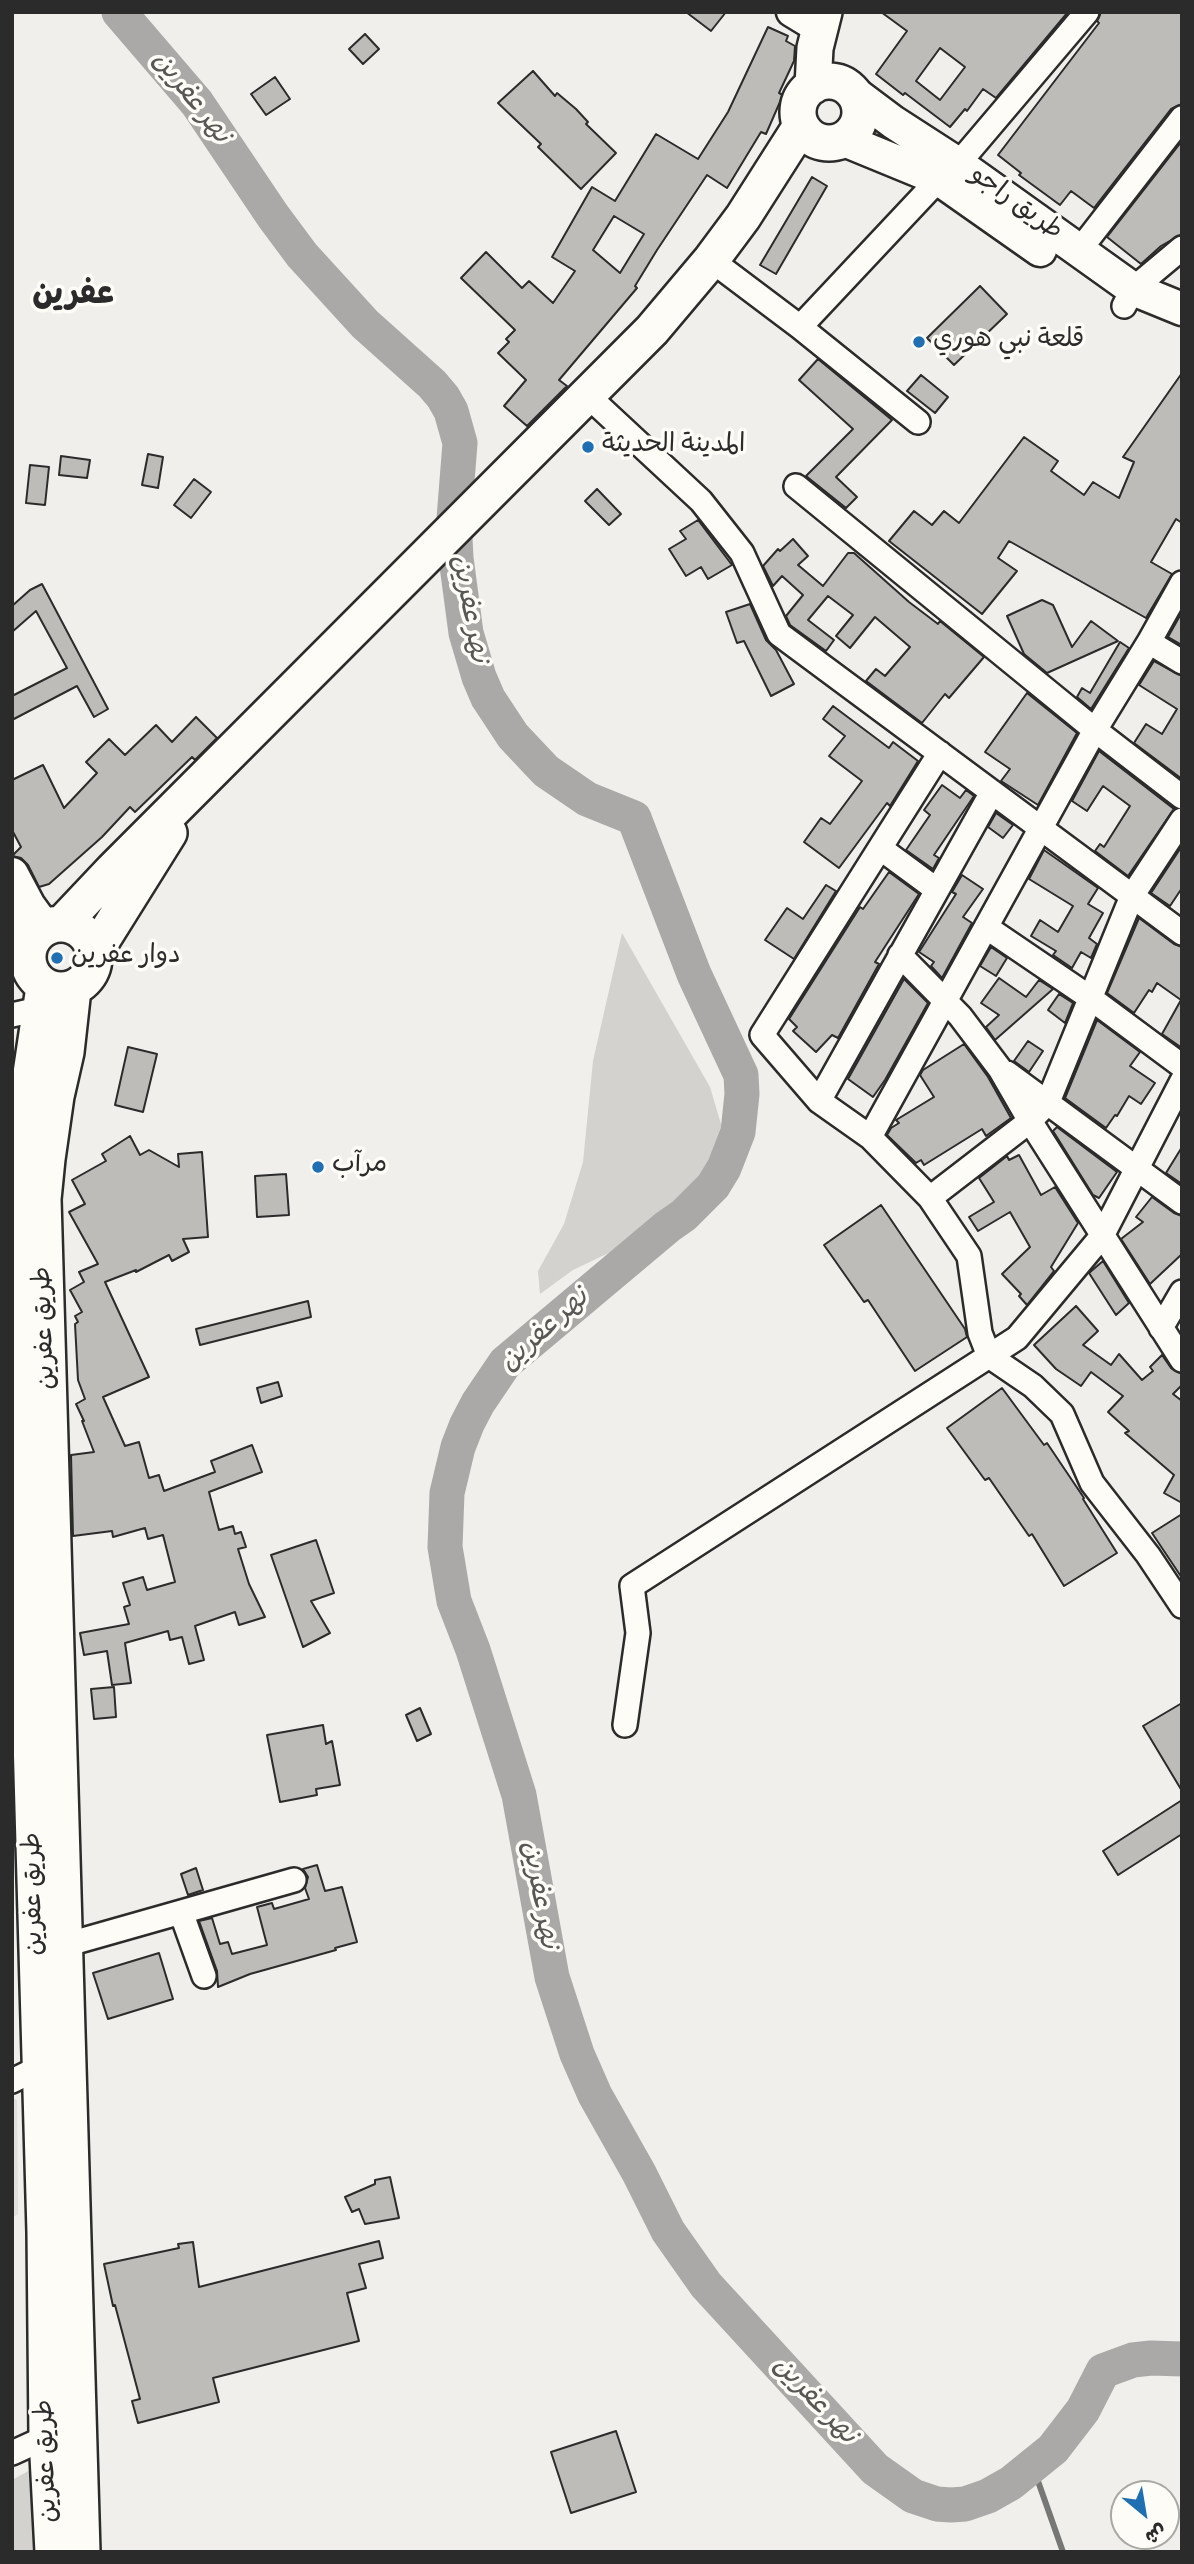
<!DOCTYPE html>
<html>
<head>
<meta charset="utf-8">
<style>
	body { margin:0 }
	#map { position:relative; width:1194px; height:2564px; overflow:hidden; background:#f0efeb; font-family:"Gochi Hand","Playpen Sans Arabic",sans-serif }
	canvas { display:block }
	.frame { position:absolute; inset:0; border:14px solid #2b2b2b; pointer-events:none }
	.north { position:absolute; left:1110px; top:2480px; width:70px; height:70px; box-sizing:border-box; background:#fdfcf7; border:2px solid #a9a8a5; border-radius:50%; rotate:150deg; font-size:19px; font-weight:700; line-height:28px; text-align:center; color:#2b2b2b }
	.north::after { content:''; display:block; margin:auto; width:24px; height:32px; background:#1f6fb2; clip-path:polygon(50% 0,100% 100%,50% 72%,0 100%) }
</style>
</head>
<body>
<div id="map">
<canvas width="1194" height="2564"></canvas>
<div class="frame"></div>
<div class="north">ش</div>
</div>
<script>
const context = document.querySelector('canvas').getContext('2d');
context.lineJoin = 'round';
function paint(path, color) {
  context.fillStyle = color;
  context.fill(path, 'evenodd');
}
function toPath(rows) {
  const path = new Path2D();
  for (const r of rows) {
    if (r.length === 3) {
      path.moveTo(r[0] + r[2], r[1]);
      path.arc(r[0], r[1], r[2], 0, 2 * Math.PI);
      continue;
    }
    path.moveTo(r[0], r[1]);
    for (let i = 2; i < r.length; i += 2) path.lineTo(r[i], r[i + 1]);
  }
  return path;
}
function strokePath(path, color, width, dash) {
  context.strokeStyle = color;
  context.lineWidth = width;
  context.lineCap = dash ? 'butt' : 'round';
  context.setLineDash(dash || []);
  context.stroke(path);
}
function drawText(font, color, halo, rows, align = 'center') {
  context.font = font + ' "Gochi Hand","Playpen Sans Arabic",sans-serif';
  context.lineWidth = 7;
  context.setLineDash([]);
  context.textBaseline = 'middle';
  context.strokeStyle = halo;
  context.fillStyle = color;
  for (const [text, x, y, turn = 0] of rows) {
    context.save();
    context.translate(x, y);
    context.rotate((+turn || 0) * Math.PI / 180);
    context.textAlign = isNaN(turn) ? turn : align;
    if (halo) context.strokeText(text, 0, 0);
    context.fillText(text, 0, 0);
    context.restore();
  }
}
const built = toPath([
	[13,2098,17,2100,18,2214,12,2218]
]);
const green = toPath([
	[622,933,710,1087,723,1131,709,1181,615,1250,573,1270,540,1294,538,1271,564,1224,583,1162,593,1061],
	[34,2468,41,2552,12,2552,12,2480]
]);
const stream = toPath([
	[1033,2467,1063,2552]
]);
const river = toPath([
	[119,12,197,103,273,216,302,255,365,324,432,384,443,397,451,411,460,443,454,519,456,558,466,633,479,677,488,698,513,736,546,771,587,799,634,818,694,974,741,1075,742,1094,738,1132,724,1168,713,1186,684,1215,667,1227,505,1363,478,1403,467,1424,458,1447,447,1493,445,1547,454,1601,473,1650,519,1795,552,1977,577,2054,595,2095,639,2173,668,2231,706,2285,875,2469,913,2496,937,2504,951,2505,965,2504,988,2496,1011,2483,1053,2449,1083,2410,1103,2371,1133,2360,1151,2358,1182,2359]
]);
const building = toPath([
	[686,12,726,12,711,31,686,12],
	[881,12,1068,12,996,98,983,89,967,111,965,109,950,127,905,93,903,95,876,74,907,31,881,12],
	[940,48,965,67,940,100,916,81,940,48],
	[1101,12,1182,12,1182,104,1171,109,1094,208,1071,191,1060,205,1019,175,1021,173,998,155,1099,23,1097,21,1101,12],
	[768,27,788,36,786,41,795,46,794,61,779,93,783,95,766,134,761,132,727,188,707,175,657,250,635,286,637,288,559,380,567,386,527,426,504,406,526,380,498,353,509,342,506,339,515,330,461,278,486,252,522,288,529,281,553,303,575,271,552,257,592,187,615,201,656,134,698,159,728,112,768,27],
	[614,216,644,234,620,273,593,250,614,216],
	[365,34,379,49,363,64,349,49,365,34],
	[533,71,555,96,557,93,576,109,588,122,586,124,616,153,581,189,538,147,541,144,498,103,533,71],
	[275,77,290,99,266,115,251,94,275,77],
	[1182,141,1182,234,1161,246,1141,264,1107,237,1182,141],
	[812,177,827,186,776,274,760,265,812,177],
	[980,286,1007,314,954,365,927,338,980,286],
	[818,359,892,420,836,477,857,497,846,508,806,476,853,429,799,380,818,359],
	[1182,373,1182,523,1176,519,1151,562,1172,574,1146,618,1009,541,998,558,1017,571,982,614,889,541,914,511,932,525,944,511,959,523,1024,437,1058,461,1051,471,1084,495,1093,482,1119,498,1134,462,1123,457,1182,373],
	[921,375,948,397,935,413,907,391,921,375],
	[148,454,163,457,158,488,142,485,148,454],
	[61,456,90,460,87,478,59,475,61,456],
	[30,465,49,467,45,505,26,503,30,465],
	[194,479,211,492,191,518,174,505,194,479],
	[597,489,621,514,609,525,585,501,597,489],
	[698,520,732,565,708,579,701,567,686,576,669,549,686,539,680,531,698,520],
	[793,539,808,556,798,565,823,586,848,553,854,553,909,602,938,624,940,621,984,657,949,698,945,694,922,723,866,681,876,669,885,676,910,647,875,617,850,648,836,636,853,615,828,596,808,620,834,640,826,651,790,625,786,616,803,595,782,576,773,586,763,566,778,549,780,551,793,539],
	[42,584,108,709,94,717,77,686,12,720,12,696,67,668,36,611,12,632,12,606,30,590,42,584],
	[1042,600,1053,605,1072,647,1091,621,1118,641,1047,673,1024,654,1007,616,1042,600],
	[750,604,766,640,776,650,794,684,771,696,744,641,737,643,726,612,750,604],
	[1182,612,1182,645,1168,637,1182,612],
	[1120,642,1129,648,1091,709,1077,697,1082,688,1090,693,1120,642],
	[1154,661,1182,676,1182,779,1134,743,1146,724,1162,734,1177,709,1139,685,1154,661],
	[1027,693,1077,733,1038,805,1001,781,1010,769,985,752,1027,693],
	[833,706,889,748,893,742,918,761,890,806,887,803,839,868,804,842,821,818,830,824,862,781,829,756,845,736,823,719,833,706],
	[196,717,217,738,195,760,192,757,135,812,130,807,102,837,49,884,39,887,28,865,21,858,12,856,21,847,12,830,12,780,43,765,64,808,97,773,86,762,109,739,125,755,156,725,172,742,196,717],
	[1099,751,1174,809,1128,876,1095,851,1100,844,1104,847,1130,806,1103,786,1087,811,1072,801,1099,751],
	[942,785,960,798,966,790,974,796,934,855,939,858,933,869,906,850,930,815,924,810,942,785],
	[996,813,1013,825,1003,838,988,827,996,813],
	[1182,846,1182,888,1170,906,1151,893,1182,846],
	[1044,850,1098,888,1088,904,1103,913,1089,938,1097,944,1091,958,1081,952,1072,968,1053,955,1056,951,1031,936,1040,920,1058,932,1073,906,1029,879,1044,850],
	[889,872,919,894,875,962,879,964,838,1038,832,1035,816,1052,793,1031,797,1027,789,1019,860,907,863,909,889,872],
	[962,875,983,889,963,917,972,923,942,978,931,966,934,962,919,952,956,894,952,892,962,875],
	[826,885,836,891,794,959,765,940,787,908,803,919,826,885],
	[1139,918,1174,944,1182,947,1182,1048,1162,1034,1181,1000,1157,983,1152,992,1149,990,1134,1013,1107,993,1139,918],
	[991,947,1007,958,996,976,980,966,991,947],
	[999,978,1026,997,1039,980,1053,989,995,1040,986,1027,999,1015,981,1003,999,978],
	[904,979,928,1003,885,1080,873,1097,848,1079,904,979],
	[1059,994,1073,1003,1065,1023,1048,1010,1059,994],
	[1097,1020,1140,1052,1130,1066,1155,1083,1141,1104,1129,1096,1117,1116,1115,1115,1106,1128,1065,1098,1097,1020],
	[1028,1041,1043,1051,1029,1072,1014,1061,1028,1041],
	[964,1044,988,1077,1011,1118,986,1136,982,1129,924,1165,921,1160,916,1163,887,1135,891,1128,899,1123,896,1120,934,1097,920,1075,923,1070,964,1044],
	[128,1047,157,1054,143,1112,115,1105,128,1047],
	[1057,1127,1117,1172,1099,1198,1093,1195,1053,1131,1057,1127],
	[130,1136,140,1155,149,1150,179,1167,178,1154,202,1152,208,1237,183,1239,189,1252,172,1261,169,1255,136,1272,136,1270,105,1282,149,1377,103,1397,125,1446,139,1442,149,1478,159,1475,164,1491,215,1472,211,1461,252,1445,262,1472,209,1492,219,1530,233,1526,235,1534,241,1532,246,1547,238,1549,249,1584,265,1617,239,1625,235,1612,195,1626,204,1660,189,1664,182,1637,170,1640,168,1631,125,1643,131,1683,112,1685,107,1651,84,1655,80,1633,129,1624,124,1607,130,1605,123,1583,143,1577,147,1590,175,1582,163,1535,148,1539,145,1528,113,1537,112,1531,73,1536,71,1455,94,1452,82,1421,84,1421,76,1404,85,1399,78,1380,75,1324,78,1322,75,1316,82,1312,70,1290,84,1282,79,1272,98,1264,69,1212,85,1204,72,1180,106,1161,102,1154,130,1136],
	[1182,1147,1182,1184,1166,1173,1182,1147],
	[1019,1155,1041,1195,1055,1187,1078,1223,1051,1267,1054,1271,1027,1305,1019,1296,1021,1294,1002,1274,1030,1247,1010,1212,978,1231,969,1217,994,1202,979,1178,1007,1156,1009,1160,1019,1155],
	[286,1174,289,1215,257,1217,255,1176,286,1174],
	[1152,1197,1174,1213,1182,1216,1182,1254,1150,1284,1121,1239,1143,1222,1136,1217,1152,1197],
	[881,1205,965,1329,967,1337,915,1371,868,1300,864,1302,824,1245,881,1205],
	[1103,1261,1129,1303,1116,1315,1089,1273,1103,1261],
	[308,1301,311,1317,200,1345,196,1329,308,1301],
	[1076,1306,1098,1331,1083,1345,1111,1365,1119,1354,1142,1380,1153,1371,1150,1367,1162,1355,1171,1368,1182,1374,1182,1385,1173,1394,1182,1401,1182,1503,1164,1493,1174,1475,1125,1433,1129,1431,1108,1412,1123,1396,1091,1372,1081,1386,1056,1369,1034,1345,1076,1306],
	[278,1382,282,1396,261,1403,257,1388,278,1382],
	[1002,1388,1044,1445,1047,1443,1084,1498,1083,1499,1117,1553,1064,1586,1032,1534,1029,1536,989,1478,985,1480,947,1428,1002,1388],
	[1182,1514,1182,1578,1152,1533,1182,1514],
	[316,1540,334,1593,311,1601,330,1633,303,1647,271,1555,316,1540],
	[114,1687,116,1717,94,1719,91,1689,114,1687],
	[1182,1703,1182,1791,1143,1726,1182,1703],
	[420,1708,431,1734,417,1741,406,1715,420,1708],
	[323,1725,326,1744,332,1741,340,1785,316,1789,317,1795,280,1802,267,1735,323,1725],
	[1182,1800,1182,1834,1118,1875,1103,1851,1182,1800],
	[317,1865,325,1891,342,1887,357,1942,335,1948,336,1950,250,1974,218,1987,217,1971,199,1921,212,1918,220,1944,228,1942,232,1954,267,1945,257,1907,272,1903,274,1909,309,1899,305,1888,308,1877,303,1869,317,1865],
	[196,1868,203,1890,188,1895,181,1874,196,1868],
	[159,1953,173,1999,108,2019,93,1973,159,1953],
	[390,2177,399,2218,365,2224,359,2209,352,2212,345,2197,375,2184,375,2180,390,2177],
	[379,2241,383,2258,359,2264,366,2288,347,2293,359,2341,213,2378,219,2402,138,2423,132,2401,140,2399,115,2305,113,2306,104,2264,179,2248,178,2244,193,2242,199,2287,379,2241],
	[616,2431,636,2492,571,2513,551,2452,616,2431]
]);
const minor = toPath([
	[958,164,1087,12],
	[1078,252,1182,118],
	[711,260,800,327,918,422],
	[1124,306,1133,289,1182,248],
	[800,327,939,179],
	[588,396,701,501,742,553,779,634,1182,933],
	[796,486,1095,730,1182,797],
	[1149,642,1182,662],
	[940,753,762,1035,819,1101,992,792],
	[880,848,937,890],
	[986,927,1089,997,1182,1066],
	[900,955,960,1016,1000,1069,1030,1121,1182,1360],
	[12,1015,43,1008],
	[1007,1073,1182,1202],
	[819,1101,870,1137,930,1198,969,1256,980,1333,989,1356,1033,1386,1062,1414,1092,1483,1148,1555,1182,1606],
	[870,1137,1095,730,1149,642,1182,583],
	[930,1198,1030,1121,1048,1102,1132,896,1182,820],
	[1161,1328,1182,1292],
	[625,1725,638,1633,632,1586,1017,1338,1102,1236,1182,1081],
	[181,1912,204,1976],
	[65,1945,294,1880],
	[12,2081,40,2067],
	[12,2453,47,2437,59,2441]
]);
const tertiary = toPath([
	[791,12,819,29]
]);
const secondary = toPath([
	[853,92,893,122,958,164,1133,289,1182,309],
	[844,140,939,179,1040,250],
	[12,874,29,906,45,928],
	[12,926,28,964]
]);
const primary = toPath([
	[829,112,31],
	[813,86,815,48,824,12],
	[61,957,33],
	[62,924,113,870,652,330,711,260,743,217,801,126],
	[94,953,169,833],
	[44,987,19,1153,24,1491,45,2232,47,2437,53,2552],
	[73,989,66,1052,56,1096,47,1159,43,1199,82,2552]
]);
const markers = [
	[919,342,7,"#1f6fb2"],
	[588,447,7,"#1f6fb2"],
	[57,958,7,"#1f6fb2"],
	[318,1167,7,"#1f6fb2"]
];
const streetNames = [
	["طريق راجو",1015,205,36],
	["طريق عفرين",47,1328,-92],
	["طريق عفرين",36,1894,-91],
	["طريق عفرين",49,2461,-92]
];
const poiNames = [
	["قلعة نبي هوري",933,342],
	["المدينة الحديثة",602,447],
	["دوار عفرين",71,958],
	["مرآب",332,1167]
];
const waterNames = [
	["نهر عفرين",189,99,52],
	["نهر عفرين",467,609,80],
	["نهر عفرين",546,1332,-42],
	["نهر عفرين",537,1895,80],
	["نهر عفرين",813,2402,47]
];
const districtNames = [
	["عفرين",73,298]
];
paint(built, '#e1e0dc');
paint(green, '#d3d2cf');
strokePath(stream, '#777775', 6);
strokePath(river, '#aaa9a7', 35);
paint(building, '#bdbcb8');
strokePath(building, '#2b2b2b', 2);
strokePath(minor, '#2b2b2b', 28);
strokePath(tertiary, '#2b2b2b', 33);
strokePath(secondary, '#2b2b2b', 37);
strokePath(primary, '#2b2b2b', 40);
strokePath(minor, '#fdfcf7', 23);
strokePath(tertiary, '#fdfcf7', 28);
strokePath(secondary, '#fdfcf7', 32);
strokePath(primary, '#fdfcf7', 35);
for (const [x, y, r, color] of markers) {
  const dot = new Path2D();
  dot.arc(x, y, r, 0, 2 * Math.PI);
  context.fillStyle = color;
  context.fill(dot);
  strokePath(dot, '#fdfcf7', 2.5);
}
drawText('26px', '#2b2b2b', '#fdfcf7', streetNames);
drawText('26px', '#2b2b2b', '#fdfcf7', poiNames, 'left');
drawText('italic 28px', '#575756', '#fdfcf7', waterNames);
drawText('bold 33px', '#2b2b2b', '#fdfcf7', districtNames);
</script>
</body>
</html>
